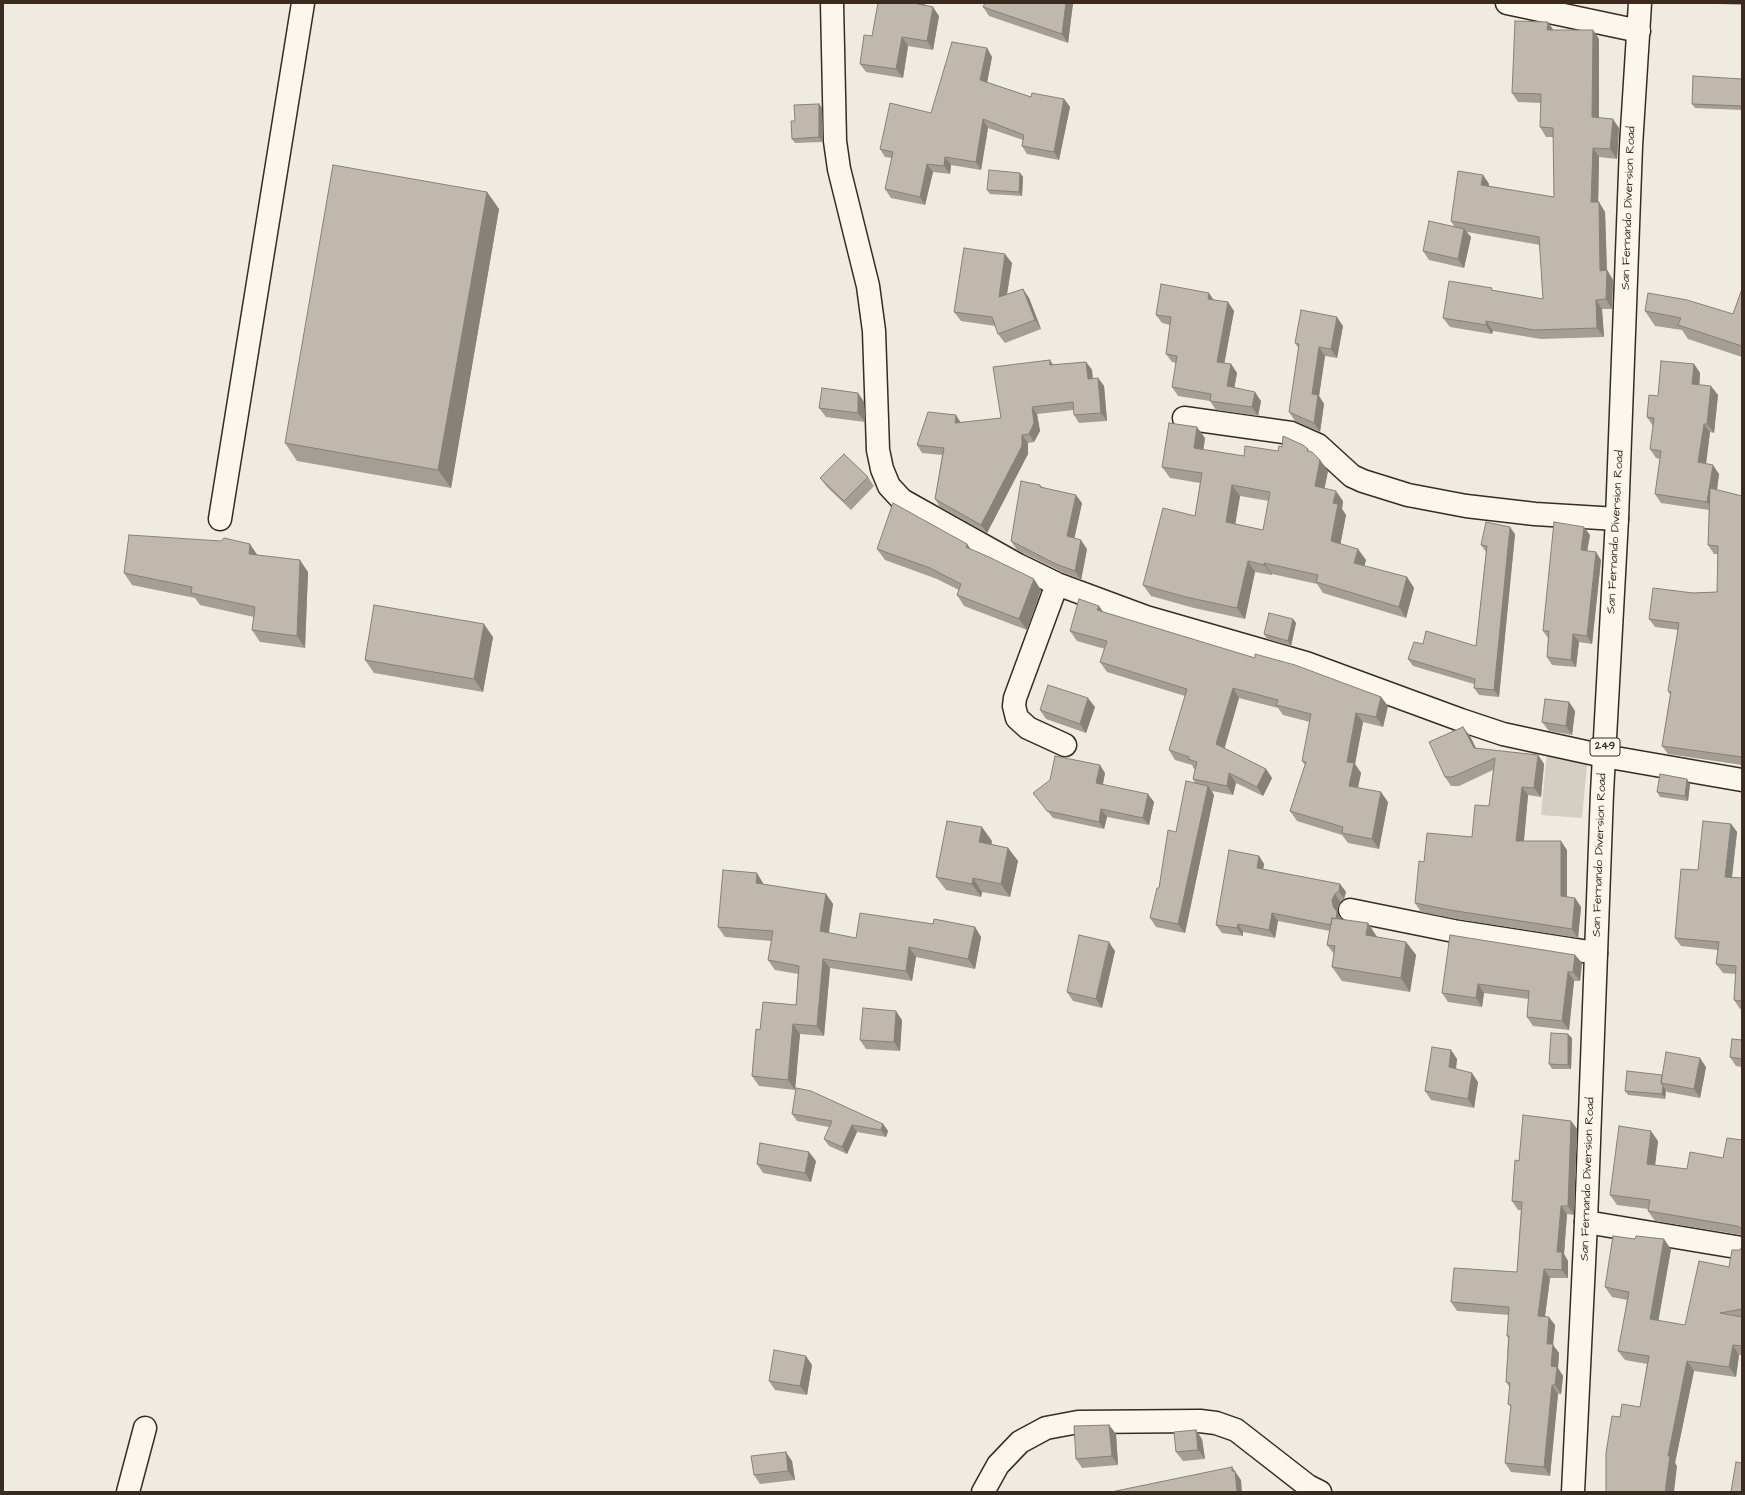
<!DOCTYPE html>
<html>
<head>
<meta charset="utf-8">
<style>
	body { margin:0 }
	#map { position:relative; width:1745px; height:1495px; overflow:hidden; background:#f0ebe0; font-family:"Architects Daughter",sans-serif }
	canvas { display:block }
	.frame { position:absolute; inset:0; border:4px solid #3b2a1e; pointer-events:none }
</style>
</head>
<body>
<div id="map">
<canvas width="1745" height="1495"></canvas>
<div class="frame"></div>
</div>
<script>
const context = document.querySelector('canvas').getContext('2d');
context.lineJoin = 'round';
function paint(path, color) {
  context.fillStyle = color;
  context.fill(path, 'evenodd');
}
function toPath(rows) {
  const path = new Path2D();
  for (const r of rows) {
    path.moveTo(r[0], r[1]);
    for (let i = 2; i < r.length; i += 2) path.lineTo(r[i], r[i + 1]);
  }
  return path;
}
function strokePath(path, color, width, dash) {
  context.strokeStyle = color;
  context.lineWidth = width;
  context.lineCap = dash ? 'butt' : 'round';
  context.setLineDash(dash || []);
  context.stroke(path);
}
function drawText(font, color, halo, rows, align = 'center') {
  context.font = font + ' "Architects Daughter",sans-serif';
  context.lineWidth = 3;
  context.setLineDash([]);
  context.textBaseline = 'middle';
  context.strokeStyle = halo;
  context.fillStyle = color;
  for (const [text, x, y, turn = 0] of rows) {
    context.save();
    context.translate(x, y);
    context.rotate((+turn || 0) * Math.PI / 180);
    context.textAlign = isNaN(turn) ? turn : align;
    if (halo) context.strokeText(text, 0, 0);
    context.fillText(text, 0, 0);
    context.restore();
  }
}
const green = toPath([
	[1548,740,1589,744,1582,818,1541,815]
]);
const minor = toPath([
	[832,3,835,141,839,169,868,286,874,331,878,450,882,469,889,486,902,500,1018,565,1057,584,1146,617,1306,663,1461,720,1503,734,1604,756,1742,780],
	[1507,3,1639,31],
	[1184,418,1291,433,1318,445,1352,476,1363,481,1408,495,1466,506,1535,514,1617,519],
	[220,519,303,3],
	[1057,584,1015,698,1014,706,1017,718,1028,728,1065,745],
	[1350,910,1454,931,1596,953],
	[1586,1222,1742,1248],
	[128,1492,145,1428],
	[983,1492,998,1465,1020,1442,1046,1428,1078,1422,1200,1421,1216,1423,1236,1430,1308,1486,1320,1492]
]);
const highway = toPath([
	[1573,1492,1586,1222,1602,793,1617,519,1631,146,1640,3]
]);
const wall = toPath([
	[878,3,925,3,924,5,939,16,933,50,908,46,903,78,866,72,860,64,872,36],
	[1073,3,1068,43,989,16,983,7],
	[1696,3,1742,3,1742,5],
	[1548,22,1553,30,1593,30,1599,39,1599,118,1619,128,1617,159,1599,157,1598,202,1605,212,1607,270,1613,280,1612,309,1602,309,1604,337,1541,339,1493,331,1492,334,1450,327,1443,318,1493,290,1543,299,1540,245,1467,232,1471,237,1464,268,1429,260,1423,251,1454,226,1451,221,1483,175,1489,184,1489,186,1554,197,1553,137,1546,137,1540,127,1541,103,1518,102,1512,93],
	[987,48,992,57,987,82,1031,97,1064,99,1070,107,1059,160,1027,154,1022,146,1023,140,988,128,981,170,951,165,950,174,933,172,925,205,891,198,885,189,892,158,885,157,880,149,931,113],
	[1742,79,1742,110,1695,108,1692,104],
	[819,104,822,108,823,142,795,143,792,139,795,121],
	[1020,173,1023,177,1022,196,990,194,987,190],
	[487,192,499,209,451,488,297,461,285,443],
	[1012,263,1007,294,1023,289,1029,298,1041,329,1005,343,998,334,995,326,961,321,954,312],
	[1742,289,1742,357,1688,339,1682,330,1655,326,1645,311,1733,314],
	[1213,300,1228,302,1234,311,1224,363,1231,364,1237,373,1234,388,1261,401,1258,416,1216,410,1210,401,1178,396,1172,387,1176,363,1172,362,1166,354,1170,325,1162,323,1156,315],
	[1343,326,1337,358,1325,356,1319,396,1324,404,1320,432,1295,421,1289,412,1299,349,1295,343],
	[1086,362,1092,370,1093,379,1098,378,1104,386,1107,421,1079,423,1074,415,1074,410,1037,414,1040,431,1034,442,1028,443,1028,454,987,533,940,507,935,499,942,455,922,453,917,445,961,423,1001,418,1053,365],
	[1694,364,1700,373,1699,385,1718,395,1714,433,1710,432,1706,464,1719,474,1717,490,1742,496,1742,765,1668,754,1662,746,1670,695,1668,691,1678,630,1655,627,1649,619,1693,593,1717,592,1718,554,1714,554,1708,545,1709,510,1661,503,1655,494,1660,459,1656,458,1650,449,1653,426,1647,417,1658,396],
	[858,393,864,402,865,422,826,417,819,408],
	[1205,438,1203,450,1244,456,1278,451,1282,447,1308,449,1310,452,1320,460,1328,471,1324,488,1343,501,1342,509,1346,515,1340,544,1366,560,1364,566,1407,577,1414,588,1406,618,1323,593,1317,584,1272,574,1272,575,1255,572,1245,619,1194,608,1151,596,1143,585,1195,516,1200,483,1170,478,1162,467],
	[1240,496,1269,501,1263,530,1235,524],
	[868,477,874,486,851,510,827,487,820,478],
	[1040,485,1042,487,1082,503,1074,538,1087,549,1081,580,1062,572,1017,550,1011,541],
	[1515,534,1499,697,1479,695,1474,688,1474,684,1413,666,1408,659,1423,644,1476,646,1486,552,1481,545],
	[1590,535,1587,551,1601,560,1592,644,1579,642,1576,667,1552,665,1547,657,1548,638,1543,631],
	[967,544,971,550,1041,590,1027,630,964,606,957,595,959,590,937,579,885,560,877,549],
	[257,555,308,572,305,648,260,642,252,630,254,617,200,605,195,598,132,585,124,573],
	[1099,606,1103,612,1381,697,1388,706,1383,727,1363,722,1355,764,1361,773,1358,788,1388,802,1379,849,1348,843,1342,835,1297,821,1290,811,1305,765,1302,761,1310,722,1283,715,1278,708,1239,698,1224,748,1266,769,1272,778,1263,796,1236,783,1233,795,1212,791,1214,795,1185,933,1156,927,1150,918,1176,832,1195,783,1193,779,1195,769,1194,769,1192,765,1175,760,1169,750,1185,696,1107,672,1100,662,1105,649,1077,641,1070,631],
	[1293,619,1296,623,1291,646,1267,639,1264,634],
	[493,637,483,692,374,673,365,660],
	[1569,702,1575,711,1572,735,1549,731,1542,722],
	[1095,707,1086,733,1046,719,1040,710],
	[1470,736,1476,748,1538,755,1544,764,1541,797,1528,795,1524,841,1567,850,1567,897,1575,898,1581,907,1578,938,1456,919,1421,912,1415,903,1424,862,1472,837,1489,806,1493,770,1459,786,1451,786,1445,777],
	[1105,773,1103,785,1154,802,1149,825,1107,817,1104,829,1053,818,1033,793],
	[1690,784,1688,801,1660,797,1657,792],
	[1731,824,1737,832,1732,877,1742,878,1742,1009,1740,1009,1734,1000,1736,974,1723,973,1716,964,1718,950,1681,946,1675,938,1698,870],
	[992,841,991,844,1008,848,1018,861,1010,897,982,892,981,897,946,890,936,877],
	[1259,856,1264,864,1263,869,1340,884,1346,892,1344,899,1340,902,1338,908,1338,914,1342,920,1368,923,1377,937,1406,942,1416,955,1410,992,1342,981,1332,967,1334,954,1327,945,1330,931,1278,921,1275,938,1243,932,1243,936,1222,933,1216,925],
	[763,883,763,884,826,894,833,904,829,933,856,938,933,924,975,927,981,937,975,969,916,957,912,981,830,968,824,1036,800,1034,795,1090,759,1086,752,1076,760,1030,796,1005,798,974,775,970,768,960,772,941,725,937,718,927],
	[1115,951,1102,1008,1073,1001,1067,992],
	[1575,955,1582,963,1580,981,1574,981,1569,1030,1533,1026,1527,1017,1529,999,1484,993,1482,1007,1448,1002,1442,993],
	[902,1020,900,1051,866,1049,860,1040],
	[1572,1038,1571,1069,1552,1069,1549,1064],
	[1742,1040,1742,1067,1736,1066,1730,1057],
	[1451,1050,1457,1059,1456,1069,1478,1082,1474,1108,1431,1100,1425,1091],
	[1706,1067,1700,1098,1667,1092,1666,1090,1665,1099,1628,1095,1625,1091,1662,1075],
	[792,1114,883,1124,888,1131,886,1137,857,1132,847,1154,829,1146,824,1139,829,1127,797,1121],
	[1571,1121,1577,1129,1574,1215,1567,1214,1564,1254,1568,1261,1568,1278,1550,1278,1545,1316,1555,1325,1553,1345,1559,1353,1558,1368,1563,1376,1561,1394,1558,1394,1550,1476,1511,1472,1505,1463,1511,1407,1508,1404,1510,1388,1506,1382,1508,1338,1507,1336,1509,1315,1457,1311,1451,1302,1517,1272,1521,1210,1518,1210,1512,1201,1519,1161],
	[1742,1140,1742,1235,1655,1221,1648,1211,1648,1209,1617,1205,1610,1195,1658,1141,1655,1165,1687,1169,1723,1158],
	[816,1161,811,1182,763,1173,757,1164],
	[1742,1248,1742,1355,1739,1355,1736,1377,1694,1371,1675,1463,1677,1466,1620,1417,1640,1407,1647,1364,1625,1360,1618,1351,1627,1300,1612,1297,1605,1287,1671,1249,1658,1321,1685,1325,1729,1267,1739,1250],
	[812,1365,807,1395,775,1390,769,1381],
	[1109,1425,1116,1434,1118,1465,1082,1468,1076,1459],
	[1202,1439,1205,1459,1183,1461,1176,1452],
	[792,1461,795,1480,760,1484,754,1475]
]);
const shadedWall = toPath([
	[918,3,925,3,924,13,918,4],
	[1066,3,1073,3,1068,43,1062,34],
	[933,7,939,16,933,50,927,41],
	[1548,22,1554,31,1547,30],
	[1593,30,1599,39,1599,127,1592,117],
	[902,37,908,46,903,78,896,69],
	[987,48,992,57,986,88,980,80],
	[1064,99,1070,107,1059,160,1054,152],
	[819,104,822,108,823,142,819,137],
	[983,119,988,128,981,170,976,162],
	[1613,119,1619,128,1617,159,1610,149],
	[1593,148,1599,157,1598,212,1591,202],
	[945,157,951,165,950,174,944,166],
	[927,164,933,172,925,205,920,197],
	[1020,173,1023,177,1022,196,1019,192],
	[1483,175,1489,184,1488,194,1481,185],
	[487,192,499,209,451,488,438,470],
	[1599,202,1605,212,1607,276,1607,270,1613,280,1612,309,1606,299,1600,271],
	[1464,229,1471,237,1464,268,1458,259],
	[1005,254,1012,263,1005,306,999,297],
	[1023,289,1029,298,1041,329,1035,320],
	[1209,293,1215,302,1208,299],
	[1596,300,1602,309,1604,337,1597,328],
	[1228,302,1234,311,1223,371,1217,362],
	[1337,317,1343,326,1337,358,1331,349],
	[1486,321,1493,331,1492,334,1486,325],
	[1319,347,1325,356,1319,396,1324,404,1320,432,1314,423,1312,394],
	[1050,360,1055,368,1050,365],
	[1086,362,1092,370,1093,387,1088,379],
	[1231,364,1237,373,1233,395,1227,386],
	[1694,364,1700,373,1699,393,1692,384],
	[1098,378,1104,386,1107,421,1101,413],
	[1711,386,1718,395,1714,433,1707,424],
	[1255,392,1261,401,1258,416,1252,407],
	[858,393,864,402,865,422,858,413],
	[1032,407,1037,414,1040,431,1034,442,1029,434],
	[956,415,961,423,955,423],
	[1704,424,1710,432,1705,471,1698,462],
	[1197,427,1205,438,1202,459,1194,448],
	[1022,435,1028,443,1028,454,987,533,981,525],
	[1320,460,1328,471,1323,497,1315,486],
	[1713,465,1719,474,1714,511,1707,502],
	[1232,485,1240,496,1234,532,1226,522],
	[1336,491,1343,501,1342,509,1346,515,1339,552,1331,541,1333,503],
	[1076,495,1082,503,1073,545,1067,536],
	[1510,527,1515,534,1499,697,1494,690],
	[1584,527,1590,535,1586,558,1581,550],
	[1081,540,1087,549,1081,580,1075,571],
	[250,544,258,556,249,554],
	[967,544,975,555,966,547],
	[1358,549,1366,560,1362,574,1354,563],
	[1596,552,1601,560,1592,644,1587,636],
	[300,560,308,572,305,648,297,636],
	[1248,561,1255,572,1245,619,1237,608],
	[1264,563,1272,574,1272,575,1264,565],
	[1407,577,1414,588,1406,618,1399,607],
	[1034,579,1041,590,1027,630,1019,619],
	[1099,606,1105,615,1097,610],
	[1293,619,1296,623,1291,646,1288,641],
	[484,624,493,637,483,692,474,679],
	[1573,634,1579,642,1576,667,1571,660],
	[1233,688,1239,698,1223,754,1216,744],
	[1381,697,1388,706,1383,727,1376,717],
	[1088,698,1095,707,1086,733,1080,724],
	[1569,702,1575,711,1572,735,1566,726],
	[1356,713,1363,722,1355,764,1361,773,1356,796,1349,786,1347,762],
	[1463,727,1470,736,1480,757,1474,748],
	[1538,755,1544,764,1541,797,1534,788],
	[1100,765,1105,773,1101,791,1096,783],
	[1266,769,1272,778,1263,796,1257,787],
	[1229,773,1236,783,1233,795,1227,786],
	[1687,779,1690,784,1688,801,1685,796],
	[1208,786,1214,795,1185,933,1178,924],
	[1522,787,1528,795,1523,850,1516,841],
	[1381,792,1388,802,1379,849,1372,839],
	[1148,794,1154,802,1149,825,1143,818],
	[1101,809,1107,817,1104,829,1099,822],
	[1731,824,1737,832,1731,885,1725,877],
	[982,827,992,841,989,855,979,842],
	[1561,841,1567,850,1567,905,1561,896],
	[1008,848,1018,861,1010,897,1001,884],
	[1259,856,1264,864,1262,876,1257,868],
	[757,873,763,883,763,893,756,883],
	[973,878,982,892,981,897,972,884],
	[1340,884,1346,892,1344,899,1339,891],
	[826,894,833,904,827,941,820,931],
	[1335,894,1340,902,1338,908,1338,914,1343,920,1334,926,1332,900],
	[1575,898,1581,907,1578,938,1572,929],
	[1272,913,1278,921,1275,938,1269,930],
	[1368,923,1377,937,1376,949,1366,935],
	[1238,924,1243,932,1243,936,1237,928],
	[975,927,981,937,975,969,968,959],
	[1109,942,1115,951,1102,1008,1096,999],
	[1406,942,1416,955,1410,992,1401,978],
	[909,947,916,957,912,981,906,971],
	[1575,955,1582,963,1580,981,1573,972],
	[823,959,830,968,824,1036,817,1026],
	[1568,972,1574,981,1569,1030,1562,1021],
	[1478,984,1484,993,1482,1007,1476,998],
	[896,1011,902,1020,900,1051,894,1042],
	[793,1024,800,1034,795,1090,788,1080],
	[1568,1034,1572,1038,1571,1069,1568,1065],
	[1451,1050,1457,1059,1455,1076,1449,1067],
	[1700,1058,1706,1067,1700,1098,1694,1089],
	[1472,1073,1478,1082,1474,1108,1468,1099],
	[1663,1086,1666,1090,1665,1099,1662,1094],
	[1571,1121,1577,1129,1574,1215,1568,1206],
	[883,1124,888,1131,886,1137,881,1130],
	[852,1125,857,1132,847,1154,842,1147],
	[1651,1131,1658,1141,1654,1174,1647,1164],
	[809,1152,816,1161,811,1182,805,1173],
	[1561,1206,1567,1214,1564,1254,1568,1261,1568,1278,1562,1270,1557,1252],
	[1664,1239,1671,1249,1657,1329,1650,1319],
	[1544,1269,1550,1278,1544,1324,1538,1316],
	[1549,1317,1555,1325,1553,1345,1559,1353,1558,1368,1563,1376,1561,1394,1555,1385,1547,1344],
	[1733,1345,1739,1355,1736,1377,1729,1367],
	[806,1356,812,1365,807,1395,800,1386],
	[1687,1361,1694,1371,1675,1463,1677,1466,1674,1492,1665,1492,1668,1456],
	[1552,1385,1558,1394,1550,1476,1544,1467],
	[1109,1425,1116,1434,1118,1465,1112,1456],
	[1196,1430,1202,1439,1205,1459,1198,1450],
	[786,1452,792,1461,795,1480,788,1471],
	[1232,1467,1241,1480,1242,1492,1237,1492,1232,1471]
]);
const building = toPath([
	[878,3,918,3,918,4,933,7,927,41,902,37,896,69,860,64,864,35,872,36,878,3],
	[985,3,1066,3,1062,34,983,7,985,3],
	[1515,21,1548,22,1547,30,1593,30,1592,117,1613,119,1610,149,1593,148,1591,202,1599,202,1600,271,1607,270,1606,299,1596,300,1597,328,1534,330,1486,321,1486,325,1443,318,1449,281,1492,288,1491,290,1543,299,1539,237,1451,221,1458,171,1483,175,1481,185,1554,197,1553,128,1540,127,1541,94,1512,93,1515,21],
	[952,42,987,48,980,80,1031,97,1032,93,1064,99,1054,152,1022,146,1024,135,983,119,976,162,945,157,944,166,927,164,920,197,885,189,893,152,880,149,890,103,931,113,952,42],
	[1693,76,1742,79,1742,106,1692,104,1693,76],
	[819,104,819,137,792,139,791,121,795,121,794,105,819,104],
	[333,165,487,192,438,470,285,443,333,165],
	[989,170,1020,173,1019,192,987,190,989,170],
	[1429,221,1464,229,1458,259,1423,251,1429,221],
	[964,248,1005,254,999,297,1023,289,1035,320,998,334,992,317,954,312,964,248],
	[1161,284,1209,293,1208,299,1228,302,1217,362,1231,364,1227,386,1255,392,1252,407,1210,401,1211,394,1172,387,1177,356,1166,354,1171,317,1156,315,1161,284],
	[1742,289,1742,346,1678,325,1681,318,1645,311,1648,293,1687,300,1733,314,1742,289],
	[1301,310,1337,317,1331,349,1319,347,1312,394,1318,395,1314,423,1289,412,1299,344,1295,343,1301,310],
	[1050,360,1050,365,1086,362,1088,379,1098,378,1101,413,1074,415,1073,402,1032,407,1034,423,1029,434,1022,435,1022,446,981,525,935,499,944,448,917,445,928,412,956,415,955,423,1001,418,993,367,1050,360],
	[1661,361,1694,364,1692,384,1711,386,1707,424,1704,424,1698,462,1713,465,1707,502,1655,494,1661,451,1650,449,1654,418,1647,417,1649,395,1658,396,1661,361],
	[822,388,858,393,858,413,819,408,822,388],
	[1169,423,1197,427,1194,448,1244,456,1245,446,1278,451,1279,446,1282,447,1283,436,1303,445,1308,449,1307,451,1312,452,1320,460,1315,486,1336,491,1333,503,1338,504,1331,541,1358,549,1354,563,1407,577,1399,607,1316,582,1318,575,1264,563,1264,565,1248,561,1237,608,1186,597,1143,585,1163,508,1195,516,1202,473,1162,467,1169,423],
	[1232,485,1270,492,1263,530,1226,522,1232,485],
	[844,454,868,477,844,501,820,478,844,454],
	[1021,481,1040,485,1040,487,1076,495,1067,536,1081,540,1075,571,1056,564,1011,541,1021,481],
	[1710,488,1742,496,1742,757,1662,746,1671,692,1668,691,1679,623,1649,619,1653,588,1693,593,1717,592,1718,546,1708,545,1710,488],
	[893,503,967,544,966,547,989,557,1034,579,1019,619,957,595,961,584,930,568,877,549,893,503],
	[1486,522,1510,527,1494,690,1474,688,1475,679,1408,659,1414,642,1423,644,1426,631,1476,646,1487,546,1481,545,1486,522],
	[1554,522,1584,527,1581,550,1596,552,1587,636,1573,634,1571,660,1547,657,1549,631,1543,631,1554,522],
	[129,535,221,541,224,538,250,544,249,554,300,560,297,636,252,630,255,607,191,593,192,587,124,573,129,535],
	[1079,599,1099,606,1097,610,1255,658,1255,654,1295,665,1381,697,1376,717,1356,713,1347,762,1354,763,1349,786,1381,792,1372,839,1342,833,1343,827,1290,811,1306,762,1302,761,1311,714,1276,705,1278,700,1233,688,1216,744,1266,769,1257,787,1229,773,1227,786,1193,779,1197,762,1188,759,1189,757,1169,750,1187,689,1100,662,1107,641,1070,631,1079,599],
	[374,605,484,624,474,679,365,660,374,605],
	[1269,613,1293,619,1288,641,1264,634,1269,613],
	[1048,685,1088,698,1080,724,1040,710,1048,685],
	[1545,699,1569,702,1566,726,1542,722,1545,699],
	[1463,727,1474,748,1538,755,1534,788,1522,787,1516,841,1561,841,1561,896,1575,898,1572,929,1450,910,1415,903,1419,861,1424,862,1427,833,1472,837,1475,805,1489,806,1495,758,1452,777,1445,777,1429,742,1463,727],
	[1055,756,1100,765,1096,783,1148,794,1143,818,1101,809,1099,822,1047,811,1033,793,1050,780,1055,756],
	[1660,774,1687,779,1685,796,1657,792,1660,774],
	[1186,781,1208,786,1178,924,1150,918,1157,888,1159,888,1168,830,1176,832,1186,781],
	[947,821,982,827,979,842,1008,848,1001,884,973,878,972,884,936,877,947,821],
	[1703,821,1731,824,1725,877,1742,878,1742,1001,1734,1000,1736,966,1716,964,1719,942,1675,938,1681,869,1698,870,1703,821],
	[1229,850,1259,856,1257,868,1340,884,1339,891,1335,894,1332,900,1333,906,1337,912,1336,919,1332,918,1331,925,1272,913,1269,930,1238,924,1237,928,1216,925,1229,850],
	[723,870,757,873,756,883,826,894,820,931,856,938,860,913,933,924,934,919,975,927,968,959,909,947,906,971,823,959,817,1026,793,1024,788,1080,752,1076,756,1029,760,1030,763,1002,796,1005,799,966,768,960,773,931,718,927,723,870],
	[1332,918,1368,923,1366,935,1406,942,1401,978,1332,967,1335,946,1327,945,1332,918],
	[1079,935,1109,942,1096,999,1067,992,1079,935],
	[1450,935,1575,955,1573,972,1568,972,1562,1021,1527,1017,1529,991,1478,984,1476,998,1442,993,1450,935],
	[863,1008,896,1011,894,1042,860,1040,863,1008],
	[1551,1033,1568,1034,1568,1065,1549,1064,1551,1033],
	[1732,1039,1742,1040,1742,1059,1730,1057,1732,1039],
	[1432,1047,1451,1050,1449,1067,1472,1073,1468,1099,1425,1091,1432,1047],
	[1666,1052,1700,1058,1694,1089,1661,1083,1666,1052],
	[1627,1071,1662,1075,1661,1083,1663,1086,1662,1094,1625,1091,1627,1071],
	[796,1088,811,1091,883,1124,881,1130,852,1125,842,1147,824,1139,832,1121,792,1114,796,1088],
	[1523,1115,1571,1121,1568,1206,1561,1206,1557,1252,1562,1252,1562,1270,1544,1269,1538,1316,1549,1317,1547,1344,1553,1344,1551,1366,1557,1367,1555,1385,1552,1385,1544,1467,1505,1463,1511,1405,1508,1404,1510,1383,1506,1382,1509,1336,1507,1336,1509,1307,1451,1302,1454,1268,1517,1272,1522,1202,1512,1201,1515,1160,1519,1161,1523,1115],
	[1619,1126,1651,1131,1647,1164,1687,1169,1690,1152,1723,1158,1727,1138,1742,1140,1742,1228,1737,1226,1648,1211,1650,1200,1610,1195,1619,1126],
	[760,1143,809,1152,805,1173,757,1164,760,1143],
	[1613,1236,1635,1239,1636,1236,1664,1239,1650,1319,1685,1325,1699,1261,1729,1267,1732,1250,1739,1250,1742,1248,1742,1309,1720,1313,1742,1317,1742,1346,1733,1345,1729,1367,1687,1361,1668,1456,1670,1456,1665,1492,1606,1492,1606,1453,1612,1416,1620,1417,1622,1404,1640,1407,1649,1356,1618,1351,1629,1292,1605,1287,1613,1236],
	[774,1350,806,1356,800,1386,769,1381,774,1350],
	[1109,1425,1112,1456,1076,1459,1074,1426,1109,1425],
	[1196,1430,1198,1450,1176,1452,1174,1432,1196,1430],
	[786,1452,788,1471,754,1475,751,1456,786,1452],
	[1736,1462,1742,1463,1742,1492,1731,1492,1736,1462],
	[1232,1467,1232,1471,1235,1471,1237,1492,1111,1492,1232,1467]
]);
const shields = [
	[1605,747,30]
];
const shieldNames = [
	["249",1605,747]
];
const streetNames = [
	["San Fernando Diversion Road",1629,208,-88],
	["San Fernando Diversion Road",1616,532,-87],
	["San Fernando Diversion Road",1600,855,-88],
	["San Fernando Diversion Road",1588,1179,-88]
];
paint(green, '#d5cec3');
strokePath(minor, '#3b2a1e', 25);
strokePath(highway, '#3b2a1e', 25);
strokePath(minor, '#fbf7ec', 22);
strokePath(highway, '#fbf7ec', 22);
paint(wall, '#a59e95');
paint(shadedWall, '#868179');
paint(building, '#c0b8ad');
strokePath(building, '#868179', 1);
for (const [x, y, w] of shields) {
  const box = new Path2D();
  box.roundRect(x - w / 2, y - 9, w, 18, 3);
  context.fillStyle = '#fbf7ec';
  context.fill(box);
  strokePath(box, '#3b2a1e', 1);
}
drawText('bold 11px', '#3b2a1e', null, shieldNames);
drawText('12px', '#3b2a1e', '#fbf7ec', streetNames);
</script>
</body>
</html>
